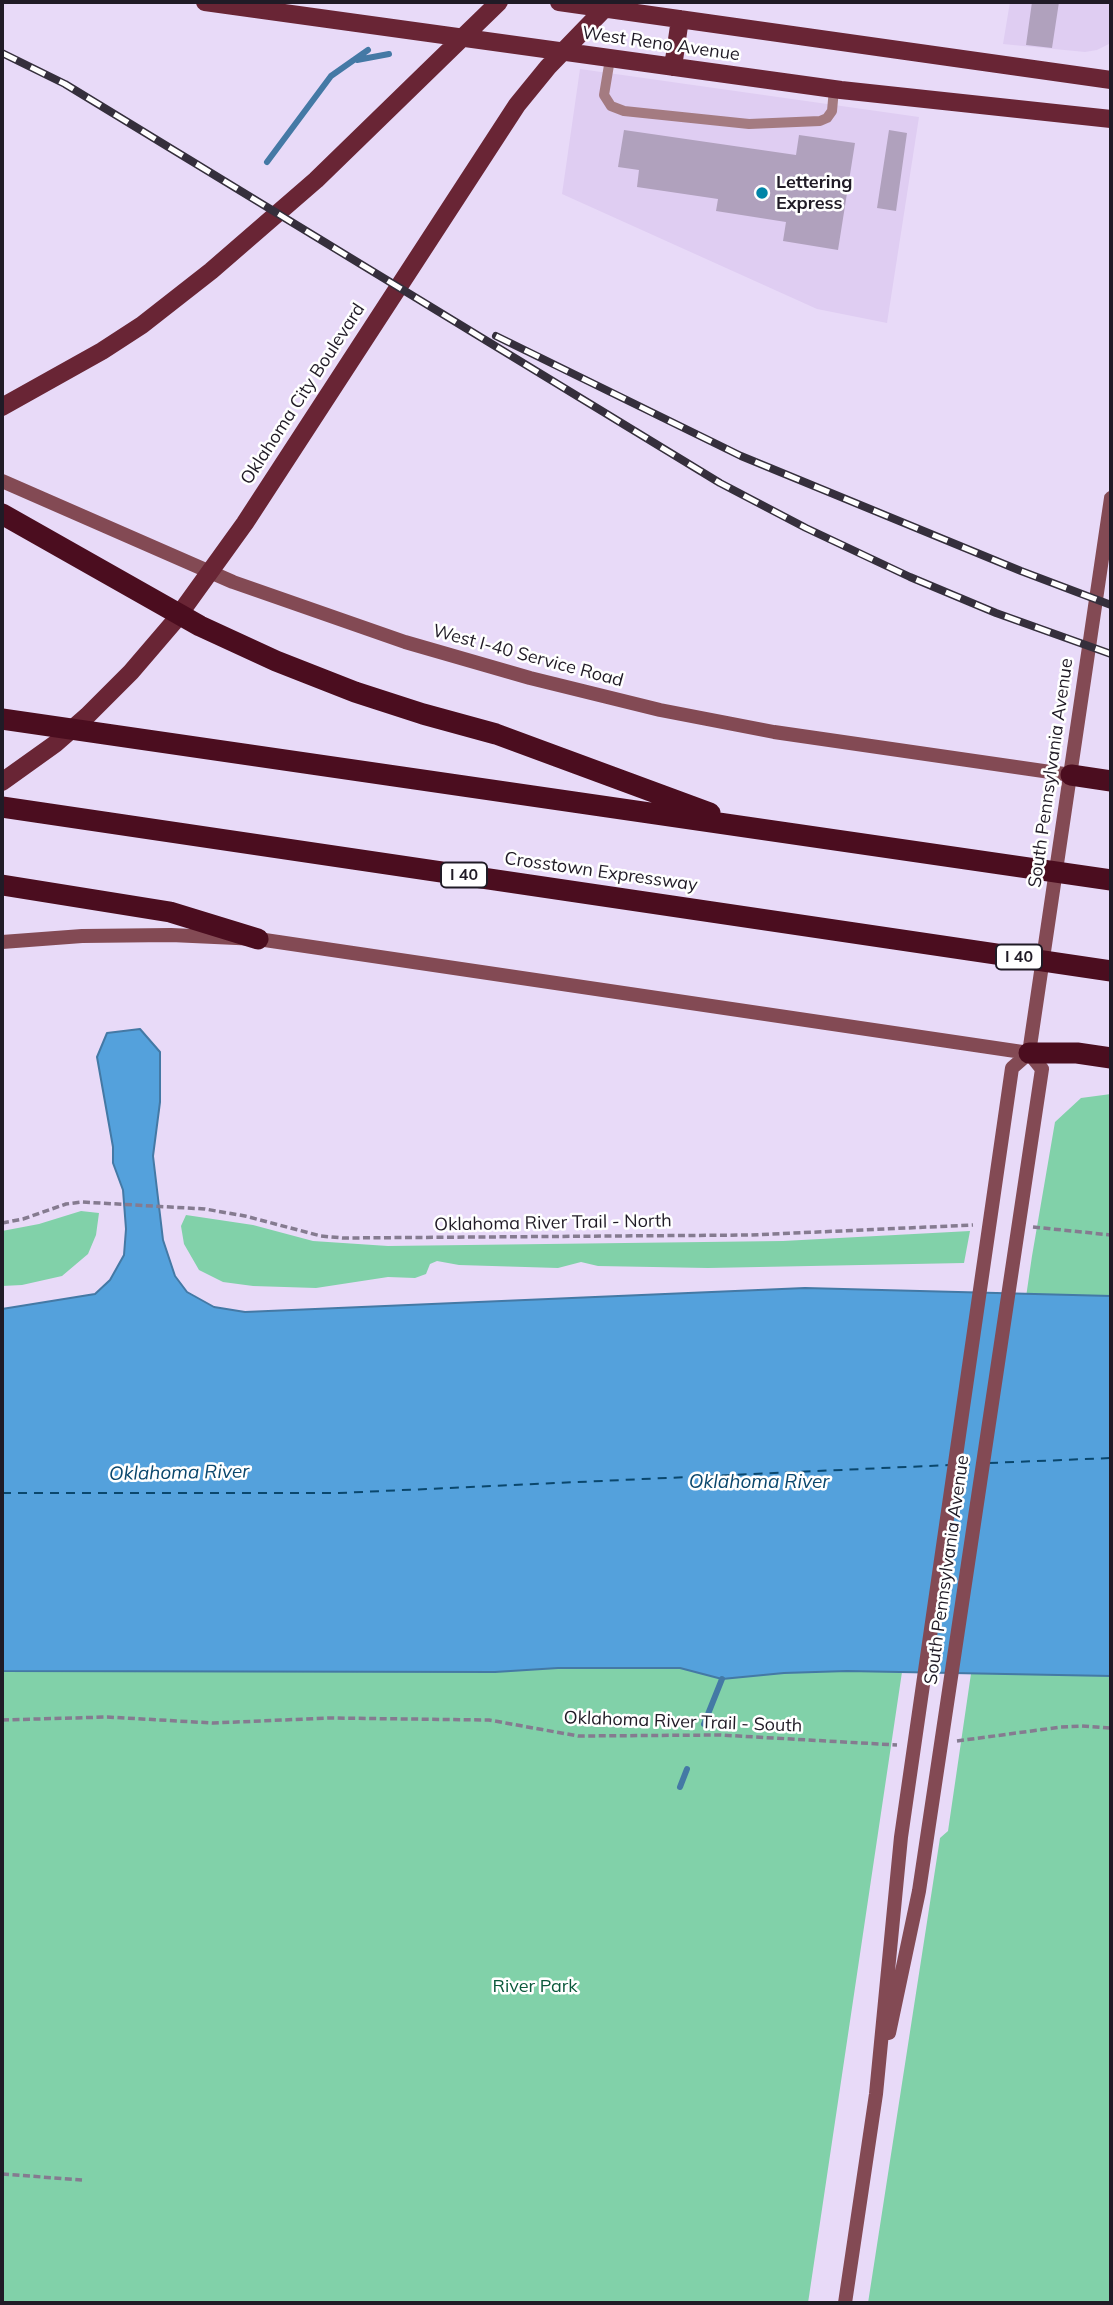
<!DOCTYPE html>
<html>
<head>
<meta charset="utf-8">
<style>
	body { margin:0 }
	#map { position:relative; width:1113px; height:2305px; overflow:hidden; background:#e8daf8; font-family:Mulish,sans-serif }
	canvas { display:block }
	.frame { position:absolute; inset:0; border:4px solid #201b26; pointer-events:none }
</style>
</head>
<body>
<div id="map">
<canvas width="1113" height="2305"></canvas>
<div class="frame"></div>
</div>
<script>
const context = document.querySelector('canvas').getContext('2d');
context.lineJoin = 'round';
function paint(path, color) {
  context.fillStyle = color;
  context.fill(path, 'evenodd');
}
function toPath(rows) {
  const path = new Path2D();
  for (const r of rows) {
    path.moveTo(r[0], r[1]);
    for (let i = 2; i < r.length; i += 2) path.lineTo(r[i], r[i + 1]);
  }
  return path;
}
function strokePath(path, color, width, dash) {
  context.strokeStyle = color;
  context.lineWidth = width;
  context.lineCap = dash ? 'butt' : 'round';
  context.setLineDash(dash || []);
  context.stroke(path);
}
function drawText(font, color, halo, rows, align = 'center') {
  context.font = font + ' Mulish,sans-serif';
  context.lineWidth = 5;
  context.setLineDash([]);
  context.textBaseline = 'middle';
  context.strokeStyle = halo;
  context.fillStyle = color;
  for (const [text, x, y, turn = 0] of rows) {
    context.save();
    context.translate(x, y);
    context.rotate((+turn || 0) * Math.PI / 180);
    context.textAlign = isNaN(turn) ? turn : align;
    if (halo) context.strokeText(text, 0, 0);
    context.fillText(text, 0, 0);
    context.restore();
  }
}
const built = toPath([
	[1010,2,1111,2,1111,43,1097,50,1085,52,1003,44],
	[580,69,919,117,887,323,817,309,562,194]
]);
const green = toPath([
	[1111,1094,1111,2303,868,2303,940,1838,948,1831,1032,1256,1055,1122,1081,1098],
	[81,1211,99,1213,96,1235,88,1254,62,1276,22,1285,2,1286,2,1231,39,1224],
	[186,1215,253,1225,313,1241,388,1246,783,1241,970,1231,964,1263,708,1268,598,1266,581,1262,558,1268,459,1265,437,1261,430,1264,426,1274,415,1278,388,1277,316,1288,253,1286,223,1282,199,1270,184,1244,181,1226],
	[558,1668,680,1668,722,1679,790,1672,902,1672,808,2303,2,2303,2,1671,495,1672]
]);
const water = toPath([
	[140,1029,160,1052,160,1102,153,1156,163,1240,175,1276,187,1292,214,1307,245,1312,805,1288,1111,1296,1111,1676,847,1671,784,1673,722,1679,680,1668,558,1668,495,1672,2,1671,2,1309,95,1294,110,1280,124,1255,126,1229,123,1190,113,1163,113,1147,97,1057,107,1033,140,1029]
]);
const stream = toPath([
	[357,60,389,54],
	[267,162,331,76,368,50],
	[704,1724,722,1679],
	[680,1787,687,1769]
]);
const ferry = toPath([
	[989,1463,1111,1458],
	[961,1464,977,1464],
	[2,1493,339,1493,949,1465]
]);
const building = toPath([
	[1032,2,1059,2,1052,48,1026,45],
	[624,130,796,155,799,135,855,143,838,250,783,241,786,222,716,211,718,199,637,187,639,170,618,167],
	[889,130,907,133,896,211,877,208]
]);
const path = toPath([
	[2,1223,23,1219,66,1204,82,1202,205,1209,245,1216,321,1236,343,1238,751,1235,973,1225],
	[1033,1227,1111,1235],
	[2,1720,107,1717,213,1723,329,1718,489,1720,578,1736,720,1735,897,1745],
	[957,1741,1061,1727,1082,1726,1111,1728],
	[2,2174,82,2180]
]);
const service = toPath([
	[610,59,604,95,611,106,624,111,749,124,820,121,827,118,832,111,834,89]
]);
const secondary = toPath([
	[2,481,233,582,405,642,530,678,660,710,774,732,1071,775],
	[2,942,82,936,171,935,258,939,1029,1053],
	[889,2033,919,1891,1042,1069,1029,1053],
	[845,2303,876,2094,901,1837,1012,1068,1029,1053,1111,498]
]);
const primary = toPath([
	[205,2,841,90,1111,119],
	[559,2,1111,80],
	[673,67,680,19],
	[2,407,102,351,142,325,211,271,316,180,499,2],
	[2,782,55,744,87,716,131,672,173,623,245,523,517,105,548,67,611,2]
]);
const motorway = toPath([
	[2,514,200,626,276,661,355,692,423,714,496,734,710,813],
	[2,719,1111,880],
	[1071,775,1111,781],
	[2,807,1111,971],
	[2,885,170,912,258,939],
	[1029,1053,1077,1053,1111,1058]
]);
const rail = toPath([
	[2,53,65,84,720,483,806,528,910,577,996,613,1111,654],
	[496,336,741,456,1021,571,1111,605]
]);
const markers = [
	[762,193,7,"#0084a7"]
];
const shields = [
	[464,875,46],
	[1019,957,46]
];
const shieldNames = [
	["I 40",464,875],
	["I 40",1019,957]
];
const streetNames = [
	["West Reno Avenue",661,44,8],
	["Oklahoma City Boulevard",303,394,-57],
	["West I-40 Service Road",528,656,15],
	["South Pennsylvania Avenue",1051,773,-82],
	["Crosstown Expressway",601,872,8],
	["Oklahoma River Trail - North",553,1223,-1],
	["South Pennsylvania Avenue",947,1570,-82],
	["Oklahoma River Trail - South",683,1722,2]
];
const poiNames = [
	["Lettering",776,183],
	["Express",776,204]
];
const parkNames = [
	["River Park",535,1987]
];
const waterNames = [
	["Oklahoma River",179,1473,-1],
	["Oklahoma River",759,1482]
];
paint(built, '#dfcdf2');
paint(green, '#81d1a9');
paint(water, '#54a1dc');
strokePath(water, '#4479a5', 2);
strokePath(stream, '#4479a5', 6);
strokePath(ferry, '#0a476d', 2, [9, 7]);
paint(building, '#b0a1bd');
strokePath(path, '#857b90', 3.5, [7, 3.5]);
strokePath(service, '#a47b81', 10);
strokePath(secondary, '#834a54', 14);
strokePath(primary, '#692535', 18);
strokePath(motorway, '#4b0d1f', 21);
strokePath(rail, '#352f3c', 8);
strokePath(rail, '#fff', 5, [16]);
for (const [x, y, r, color] of markers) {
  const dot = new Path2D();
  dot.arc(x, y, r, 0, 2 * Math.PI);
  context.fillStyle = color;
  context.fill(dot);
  strokePath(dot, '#fff', 2.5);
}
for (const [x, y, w] of shields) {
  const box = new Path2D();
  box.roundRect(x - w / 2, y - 12.5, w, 25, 5);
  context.fillStyle = '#fff';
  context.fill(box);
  strokePath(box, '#201b26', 2);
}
drawText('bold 16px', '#201b26', null, shieldNames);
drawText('18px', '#201b26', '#fff', streetNames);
drawText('bold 18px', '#201b26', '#fff', poiNames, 'left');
drawText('18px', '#0a593b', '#fff', parkNames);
drawText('italic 19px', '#0a476d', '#fff', waterNames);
</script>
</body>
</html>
